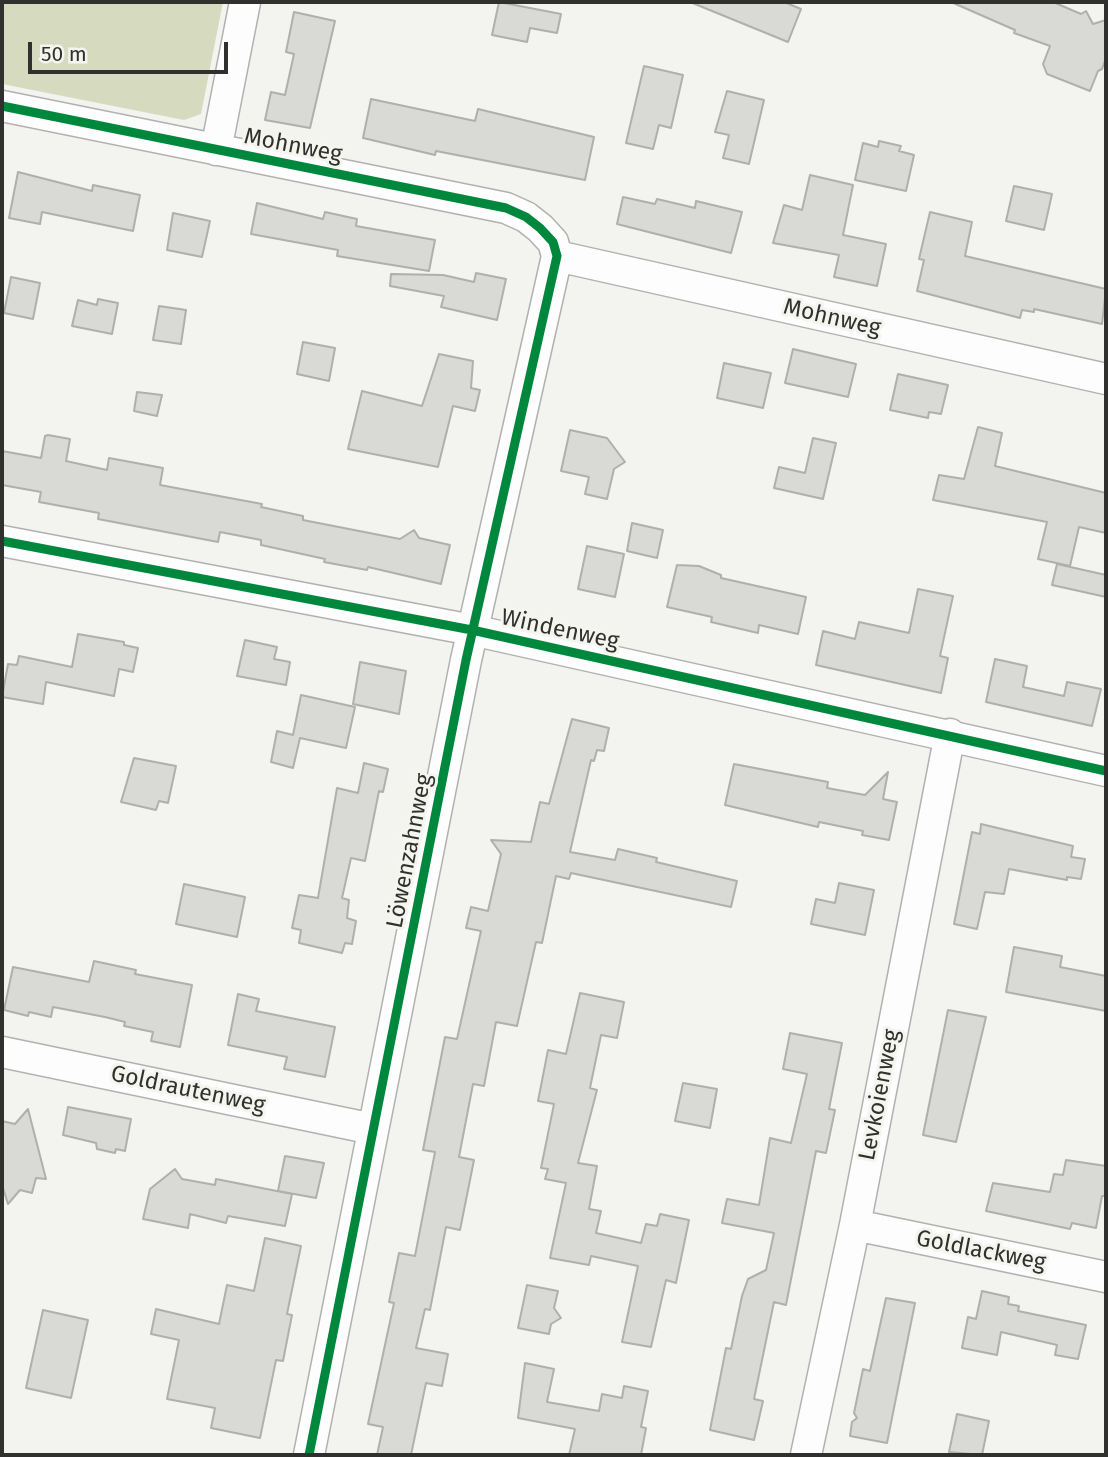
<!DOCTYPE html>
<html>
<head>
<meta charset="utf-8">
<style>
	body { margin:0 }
	#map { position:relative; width:1108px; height:1457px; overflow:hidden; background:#f3f4f0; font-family:"Fira Sans",sans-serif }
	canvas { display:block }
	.frame { position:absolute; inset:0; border:4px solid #30312e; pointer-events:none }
	.scale { position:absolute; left:28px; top:42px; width:200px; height:32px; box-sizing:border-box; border:4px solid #30312e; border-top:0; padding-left:9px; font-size:21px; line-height:24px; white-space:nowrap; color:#30312e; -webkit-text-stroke:5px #f4f5ef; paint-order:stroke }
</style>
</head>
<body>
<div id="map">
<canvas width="1108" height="1457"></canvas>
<div class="frame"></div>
<div class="scale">50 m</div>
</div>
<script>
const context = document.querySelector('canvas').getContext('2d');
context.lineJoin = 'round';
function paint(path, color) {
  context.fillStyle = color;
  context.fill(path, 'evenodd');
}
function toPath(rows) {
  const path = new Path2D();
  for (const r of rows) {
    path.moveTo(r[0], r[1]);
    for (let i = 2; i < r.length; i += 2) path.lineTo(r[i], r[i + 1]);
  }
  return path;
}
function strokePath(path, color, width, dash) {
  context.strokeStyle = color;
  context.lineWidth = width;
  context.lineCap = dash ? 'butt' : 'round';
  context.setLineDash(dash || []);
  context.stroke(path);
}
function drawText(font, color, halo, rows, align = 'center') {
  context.font = font + ' "Fira Sans",sans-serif';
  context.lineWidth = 6;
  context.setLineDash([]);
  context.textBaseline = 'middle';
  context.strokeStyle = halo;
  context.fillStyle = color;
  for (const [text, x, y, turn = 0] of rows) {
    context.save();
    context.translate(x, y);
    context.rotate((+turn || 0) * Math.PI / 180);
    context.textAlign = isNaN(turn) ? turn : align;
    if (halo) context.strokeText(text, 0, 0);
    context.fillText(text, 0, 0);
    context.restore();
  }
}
const green = toPath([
	[2,2,223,2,201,114,184,120,2,84]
]);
const building = toPath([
	[499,2,561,14,557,33,530,28,527,42,492,35,499,2],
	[690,2,784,2,801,9,788,42,690,2],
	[951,2,1053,2,1081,14,1086,11,1093,24,1106,20,1106,58,1102,69,1098,71,1090,91,1047,74,1043,64,1050,46,1014,33,1015,30,951,2],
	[294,12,335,21,310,128,265,120,271,92,285,95,294,54,286,52,294,12],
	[644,66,683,75,671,128,659,125,653,149,626,143,644,66],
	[727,91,764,100,749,164,723,158,729,135,715,132,727,91],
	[371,99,475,121,478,109,594,137,585,180,436,151,435,155,363,138,371,99],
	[879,141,901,146,899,151,914,155,906,191,855,180,863,143,878,147,879,141],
	[18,172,92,191,93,185,140,195,133,231,42,212,40,224,9,218,18,172],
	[810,175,853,185,843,235,886,244,877,286,834,277,839,255,773,243,784,205,802,210,810,175],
	[1014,186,1052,194,1044,230,1006,221,1014,186],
	[623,197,655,204,657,199,695,208,696,201,742,212,731,253,617,224,623,197],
	[257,203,323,219,325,212,357,219,356,226,435,240,429,271,337,256,338,250,251,234,257,203],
	[930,212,972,222,965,256,1106,289,1102,324,1034,309,1034,312,1022,310,1020,318,917,291,924,260,919,259,930,212],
	[173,213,210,221,202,257,167,250,173,213],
	[476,273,506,279,497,320,441,307,444,296,390,286,391,274,443,275,474,282,476,273],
	[11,277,40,283,33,319,4,313,11,277],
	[98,299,118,303,112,334,72,326,78,300,97,305,98,299],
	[159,306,186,310,181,344,153,340,159,306],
	[303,342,335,348,329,381,297,374,303,342],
	[793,349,856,364,848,397,785,383,793,349],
	[439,354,473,361,471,388,480,390,475,411,453,406,438,467,348,449,362,391,422,406,439,354],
	[724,363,771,373,763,408,717,398,724,363],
	[898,374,948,385,941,414,929,412,928,418,890,410,898,374],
	[137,392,162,395,157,416,134,411,137,392],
	[978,427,1002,433,995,466,1106,493,1106,533,1079,527,1070,566,1038,559,1047,522,933,500,939,475,964,479,978,427],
	[570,430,607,438,625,462,614,469,607,499,585,494,589,477,561,471,570,430],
	[48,435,70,439,66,461,107,470,109,458,163,468,160,485,262,504,261,507,303,516,303,520,400,539,414,530,419,538,450,545,441,584,368,567,367,570,324,562,325,559,261,545,261,540,220,532,218,542,98,519,99,513,39,502,41,492,2,485,2,451,41,458,45,436,48,435],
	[813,438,836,443,823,499,774,488,779,467,805,473,813,438],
	[632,523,663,530,657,558,627,551,632,523],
	[587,546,624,554,615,597,578,589,587,546],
	[1057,564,1106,575,1106,597,1052,585,1057,564],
	[677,565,699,566,721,575,721,578,806,597,798,634,759,625,758,633,711,622,712,617,667,607,677,565],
	[918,589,953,596,940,656,948,658,941,693,816,665,823,631,855,639,859,622,909,633,918,589],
	[78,634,124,642,124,645,138,648,133,672,119,669,114,696,46,682,43,704,2,697,8,664,17,665,19,656,72,667,78,634],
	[245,640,277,647,274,659,290,662,286,685,237,676,245,640],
	[995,659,1027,666,1023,687,1064,696,1067,682,1101,689,1092,726,986,702,995,659],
	[360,662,406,671,399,714,353,704,360,662],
	[301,695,355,707,346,748,300,738,293,768,271,762,277,731,293,735,301,695],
	[572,719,609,728,604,751,597,750,594,761,591,760,570,852,615,860,618,849,657,858,656,862,737,881,731,907,571,873,569,879,556,876,542,943,536,942,517,1026,496,1022,484,1086,473,1084,459,1157,474,1160,460,1230,446,1227,430,1310,425,1309,416,1348,448,1354,442,1386,426,1383,411,1455,377,1455,383,1427,368,1424,394,1303,389,1302,399,1253,415,1256,435,1152,423,1150,445,1037,457,1039,481,931,466,928,471,907,488,911,501,854,491,840,531,842,540,802,549,804,572,719],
	[134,758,176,766,168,803,159,801,156,810,121,802,134,758],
	[364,763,388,769,383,792,379,791,365,861,351,858,342,898,349,900,347,918,356,921,352,944,345,943,342,953,299,943,301,930,292,928,299,895,318,898,337,788,358,793,364,763],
	[734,764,828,782,827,788,865,795,888,772,883,799,897,802,889,840,862,835,863,831,819,822,818,827,725,805,734,764],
	[981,824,1073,846,1071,857,1085,859,1081,879,1067,877,1067,880,1009,869,1004,894,985,892,977,929,954,924,972,832,980,834,981,824],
	[839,883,874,890,865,935,811,924,816,899,835,903,839,883],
	[184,884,245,897,237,937,176,924,184,884],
	[1014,947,1062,956,1060,967,1106,976,1106,1011,1006,992,1014,947],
	[94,961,136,970,135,974,192,985,180,1047,151,1041,153,1032,124,1026,125,1022,105,1017,53,1007,51,1017,29,1012,28,1016,4,1010,13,967,89,982,94,961],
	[580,993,624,1002,617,1038,601,1035,590,1088,597,1090,578,1163,597,1166,589,1209,601,1211,596,1233,641,1243,646,1224,657,1226,660,1214,689,1220,676,1283,666,1280,651,1347,622,1342,638,1266,591,1256,589,1265,550,1258,566,1183,545,1179,548,1169,541,1168,554,1104,538,1101,548,1050,566,1054,580,993],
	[238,994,259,999,256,1011,335,1027,325,1077,284,1069,287,1057,228,1045,238,994],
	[948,1010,986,1017,956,1142,923,1135,948,1010],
	[790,1033,842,1043,829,1109,835,1110,826,1153,816,1151,786,1305,774,1302,754,1399,763,1401,754,1440,710,1430,726,1348,731,1349,742,1296,748,1279,766,1270,774,1233,722,1223,727,1199,759,1205,770,1138,791,1143,807,1074,783,1069,790,1033],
	[683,1083,717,1089,710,1128,675,1121,683,1083],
	[68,1107,131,1119,125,1151,116,1149,115,1153,97,1149,96,1143,63,1135,68,1107],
	[28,1109,46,1179,36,1178,32,1193,20,1190,8,1204,2,1185,2,1121,15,1124,28,1109],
	[285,1156,324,1163,316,1198,278,1191,285,1156],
	[1066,1160,1106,1166,1106,1196,1102,1196,1096,1228,1072,1223,1070,1229,986,1211,993,1183,1050,1192,1054,1174,1063,1175,1066,1160],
	[175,1169,182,1179,215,1185,216,1179,292,1194,285,1226,228,1216,226,1223,190,1214,188,1228,143,1219,150,1189,175,1169],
	[265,1238,301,1246,287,1314,292,1315,283,1361,276,1360,260,1438,211,1428,215,1408,167,1399,179,1340,151,1334,156,1309,219,1324,227,1285,254,1291,265,1238],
	[527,1285,558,1291,554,1308,561,1318,551,1324,549,1334,518,1328,527,1285],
	[982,1291,1009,1297,1008,1304,1019,1306,1018,1311,1086,1325,1078,1359,1055,1355,1057,1345,1001,1332,997,1355,962,1348,968,1317,976,1319,982,1291],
	[886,1298,915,1303,887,1443,850,1436,852,1422,857,1418,854,1413,863,1369,870,1371,886,1298],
	[43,1310,88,1320,71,1398,26,1388,43,1310],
	[525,1363,554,1369,547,1402,599,1411,602,1394,622,1398,624,1386,648,1391,641,1427,646,1428,641,1455,569,1455,575,1429,518,1418,525,1363],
	[957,1414,989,1421,982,1455,949,1452,957,1414]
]);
const minor = toPath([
	[2,106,506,208,526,217,540,228,553,242,557,256,466,660,309,1455],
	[216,150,245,2],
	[557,256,1106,379],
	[2,541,472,630,1106,771],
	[2,1052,373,1129],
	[855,1225,1106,1277],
	[806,1455,855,1225,950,734]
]);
const cycleway = toPath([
	[2,106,506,208,526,217,540,228,553,242,557,256,466,660,309,1455],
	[2,541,472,630,1106,771]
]);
const streetNames = [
	["Mohnweg",293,146,11],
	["Mohnweg",832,318,13],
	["Windenweg",560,630,12],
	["Löwenzahnweg",410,851,-79],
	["Goldrautenweg",188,1090,12],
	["Levkoienweg",880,1095,-79],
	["Goldlackweg",981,1251,11]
];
paint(green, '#d6dbc0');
paint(building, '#d9d9d6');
strokePath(building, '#afafad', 2);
strokePath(minor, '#b1b1af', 33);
strokePath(minor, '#fdfdfd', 30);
strokePath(cycleway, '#00873e', 9);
drawText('23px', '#30312e', '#f4f5ef', streetNames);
</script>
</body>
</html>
